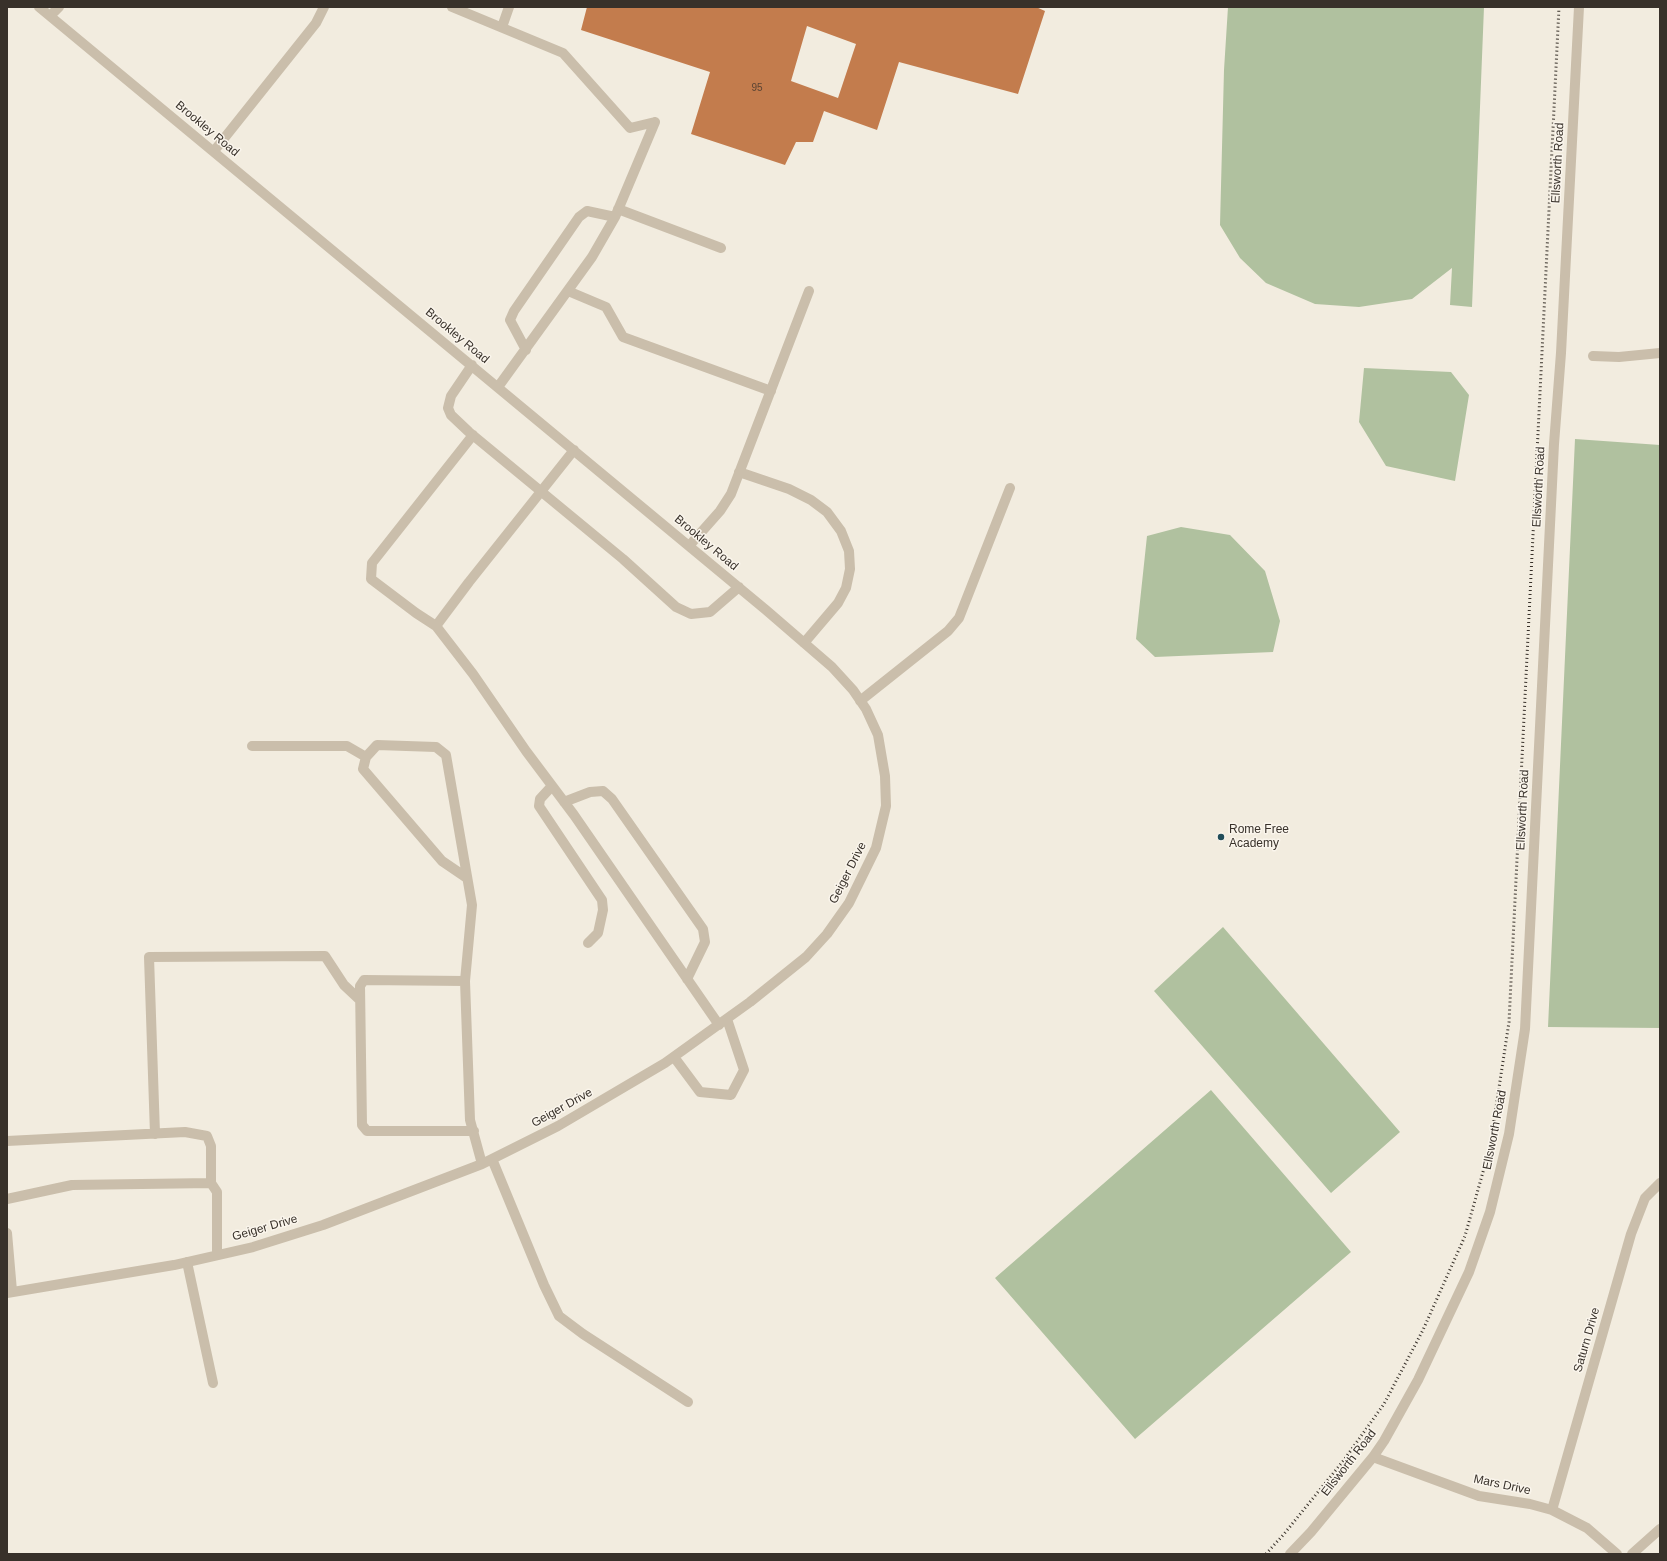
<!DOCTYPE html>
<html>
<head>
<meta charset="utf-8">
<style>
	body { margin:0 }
	#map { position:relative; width:1667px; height:1561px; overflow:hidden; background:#f2ecdf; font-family:Arial,sans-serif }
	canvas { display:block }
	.frame { position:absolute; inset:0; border:8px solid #38312a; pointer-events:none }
</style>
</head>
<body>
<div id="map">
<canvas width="1667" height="1561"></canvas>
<div class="frame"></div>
</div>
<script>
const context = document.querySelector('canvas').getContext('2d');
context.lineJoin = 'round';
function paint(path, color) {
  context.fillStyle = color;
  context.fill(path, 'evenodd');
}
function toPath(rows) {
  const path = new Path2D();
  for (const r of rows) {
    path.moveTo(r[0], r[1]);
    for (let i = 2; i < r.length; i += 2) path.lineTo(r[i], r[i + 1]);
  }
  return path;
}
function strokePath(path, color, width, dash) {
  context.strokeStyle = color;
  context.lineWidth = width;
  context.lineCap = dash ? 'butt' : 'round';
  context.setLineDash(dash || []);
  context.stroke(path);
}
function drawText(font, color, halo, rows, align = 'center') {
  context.font = font + ' Arial,sans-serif';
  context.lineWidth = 3;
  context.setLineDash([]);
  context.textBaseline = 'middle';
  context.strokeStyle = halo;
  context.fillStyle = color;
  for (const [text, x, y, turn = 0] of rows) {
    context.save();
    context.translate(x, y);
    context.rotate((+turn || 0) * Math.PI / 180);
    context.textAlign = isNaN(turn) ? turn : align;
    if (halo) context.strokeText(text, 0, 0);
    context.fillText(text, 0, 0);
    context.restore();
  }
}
const green = toPath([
	[1228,7,1484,7,1472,307,1450,305,1452,268,1412,299,1359,307,1315,304,1266,283,1240,258,1220,225,1224,70],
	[1364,368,1451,372,1469,395,1455,481,1386,466,1359,422],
	[1575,439,1660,445,1660,1028,1548,1027],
	[1181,527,1230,535,1265,571,1280,621,1273,652,1155,657,1136,639,1147,536],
	[1223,927,1400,1132,1331,1193,1154,991],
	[1211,1090,1351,1252,1135,1439,995,1278]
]);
const building = toPath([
	[587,7,1036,7,1045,11,1018,94,899,62,877,130,824,111,813,142,796,142,785,165,691,134,710,72,581,30],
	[807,26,856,44,838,98,791,81]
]);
const minor = toPath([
	[452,7,563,53,630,128,655,122],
	[50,16,59,7],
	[502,27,509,7],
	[214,151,316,23,324,7],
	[618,209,721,248],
	[568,291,606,307,623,337,771,391],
	[526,350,510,320,514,311,579,217,587,211,615,217],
	[1593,356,1619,357,1660,353],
	[472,365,451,396,448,408,451,415,469,432,623,559,676,607,691,614,710,612,739,587],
	[498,387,592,257,615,217,655,122],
	[574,450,469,582,436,626,473,674,526,751,574,815,719,1025],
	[739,472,789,489,811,500,827,512,841,531,849,551,850,569,846,588,838,603,804,643],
	[689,546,720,511,731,494,809,291],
	[436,626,416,613,371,579,372,563,473,435],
	[860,701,948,631,959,618,1010,488],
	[252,746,347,746,366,757],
	[552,786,540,799,539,806,602,900,603,910,598,933,588,943],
	[564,802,590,792,603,791,612,799,703,929,705,942,687,979],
	[467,878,442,861,363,769,366,757,377,745,436,747,446,755,472,905,465,981,470,1120,482,1164],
	[465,981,364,980,360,986,362,1125,367,1131,474,1131],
	[674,1057,700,1092,731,1095,744,1070,727,1019],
	[155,1134,149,957,325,956,344,985,360,1000],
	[7,1141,185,1132,207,1136,211,1146,211,1183],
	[492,1159,544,1285,559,1316,583,1334,688,1402],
	[7,1199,72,1185,211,1183,217,1192,217,1255],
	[7,1233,12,1291],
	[187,1262,213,1383],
	[7,1293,174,1265,253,1247,323,1225,482,1164,558,1126,665,1063,750,1002,806,957,827,934,849,903,876,848,886,806,885,776,878,735,866,709,853,690,832,667,766,610,39,7],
	[1373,1457,1479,1496,1530,1504,1552,1510,1587,1528,1617,1554],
	[1552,1510,1631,1234,1645,1198,1660,1183],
	[1290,1554,1311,1532,1373,1457,1384,1441,1418,1380,1469,1272,1490,1212,1509,1134,1525,1029,1554,444,1561,353,1579,7],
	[1632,1554,1660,1529]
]);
const rail = toPath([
	[1266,1554,1284,1534,1344,1460,1384,1404,1423,1330,1465,1236,1490,1147,1509,1022,1559,7]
]);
const markers = [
	[1221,837,4,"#204c59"]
];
const numberNames = [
	["95",757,88]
];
const streetNames = [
	["Brookley Road",207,129,40],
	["Ellsworth Road",1558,163,-87],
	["Brookley Road",457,336,40],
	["Ellsworth Road",1539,487,-87],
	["Brookley Road",706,543,40],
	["Ellsworth Road",1523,810,-87],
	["Geiger Drive",848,873,-63],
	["Geiger Drive",562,1108,-29],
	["Ellsworth Road",1495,1130,-79],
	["Geiger Drive",265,1228,-16],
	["Saturn Drive",1587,1340,-74],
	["Ellsworth Road",1349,1463,-52],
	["Mars Drive",1502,1485,12]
];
const poiNames = [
	["Rome Free",1229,830],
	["Academy",1229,844]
];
paint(green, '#b0c19f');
paint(building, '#c37c4d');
strokePath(minor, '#cabeab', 10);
strokePath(rail, '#38312a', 3, [1, 3]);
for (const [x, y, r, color] of markers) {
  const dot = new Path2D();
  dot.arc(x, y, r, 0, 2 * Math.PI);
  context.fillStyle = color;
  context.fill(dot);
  strokePath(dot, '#faf5ec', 1.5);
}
drawText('10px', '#5b4433', null, numberNames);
drawText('12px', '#38312a', '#faf5ec', streetNames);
drawText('12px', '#38312a', '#faf5ec', poiNames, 'left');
</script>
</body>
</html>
